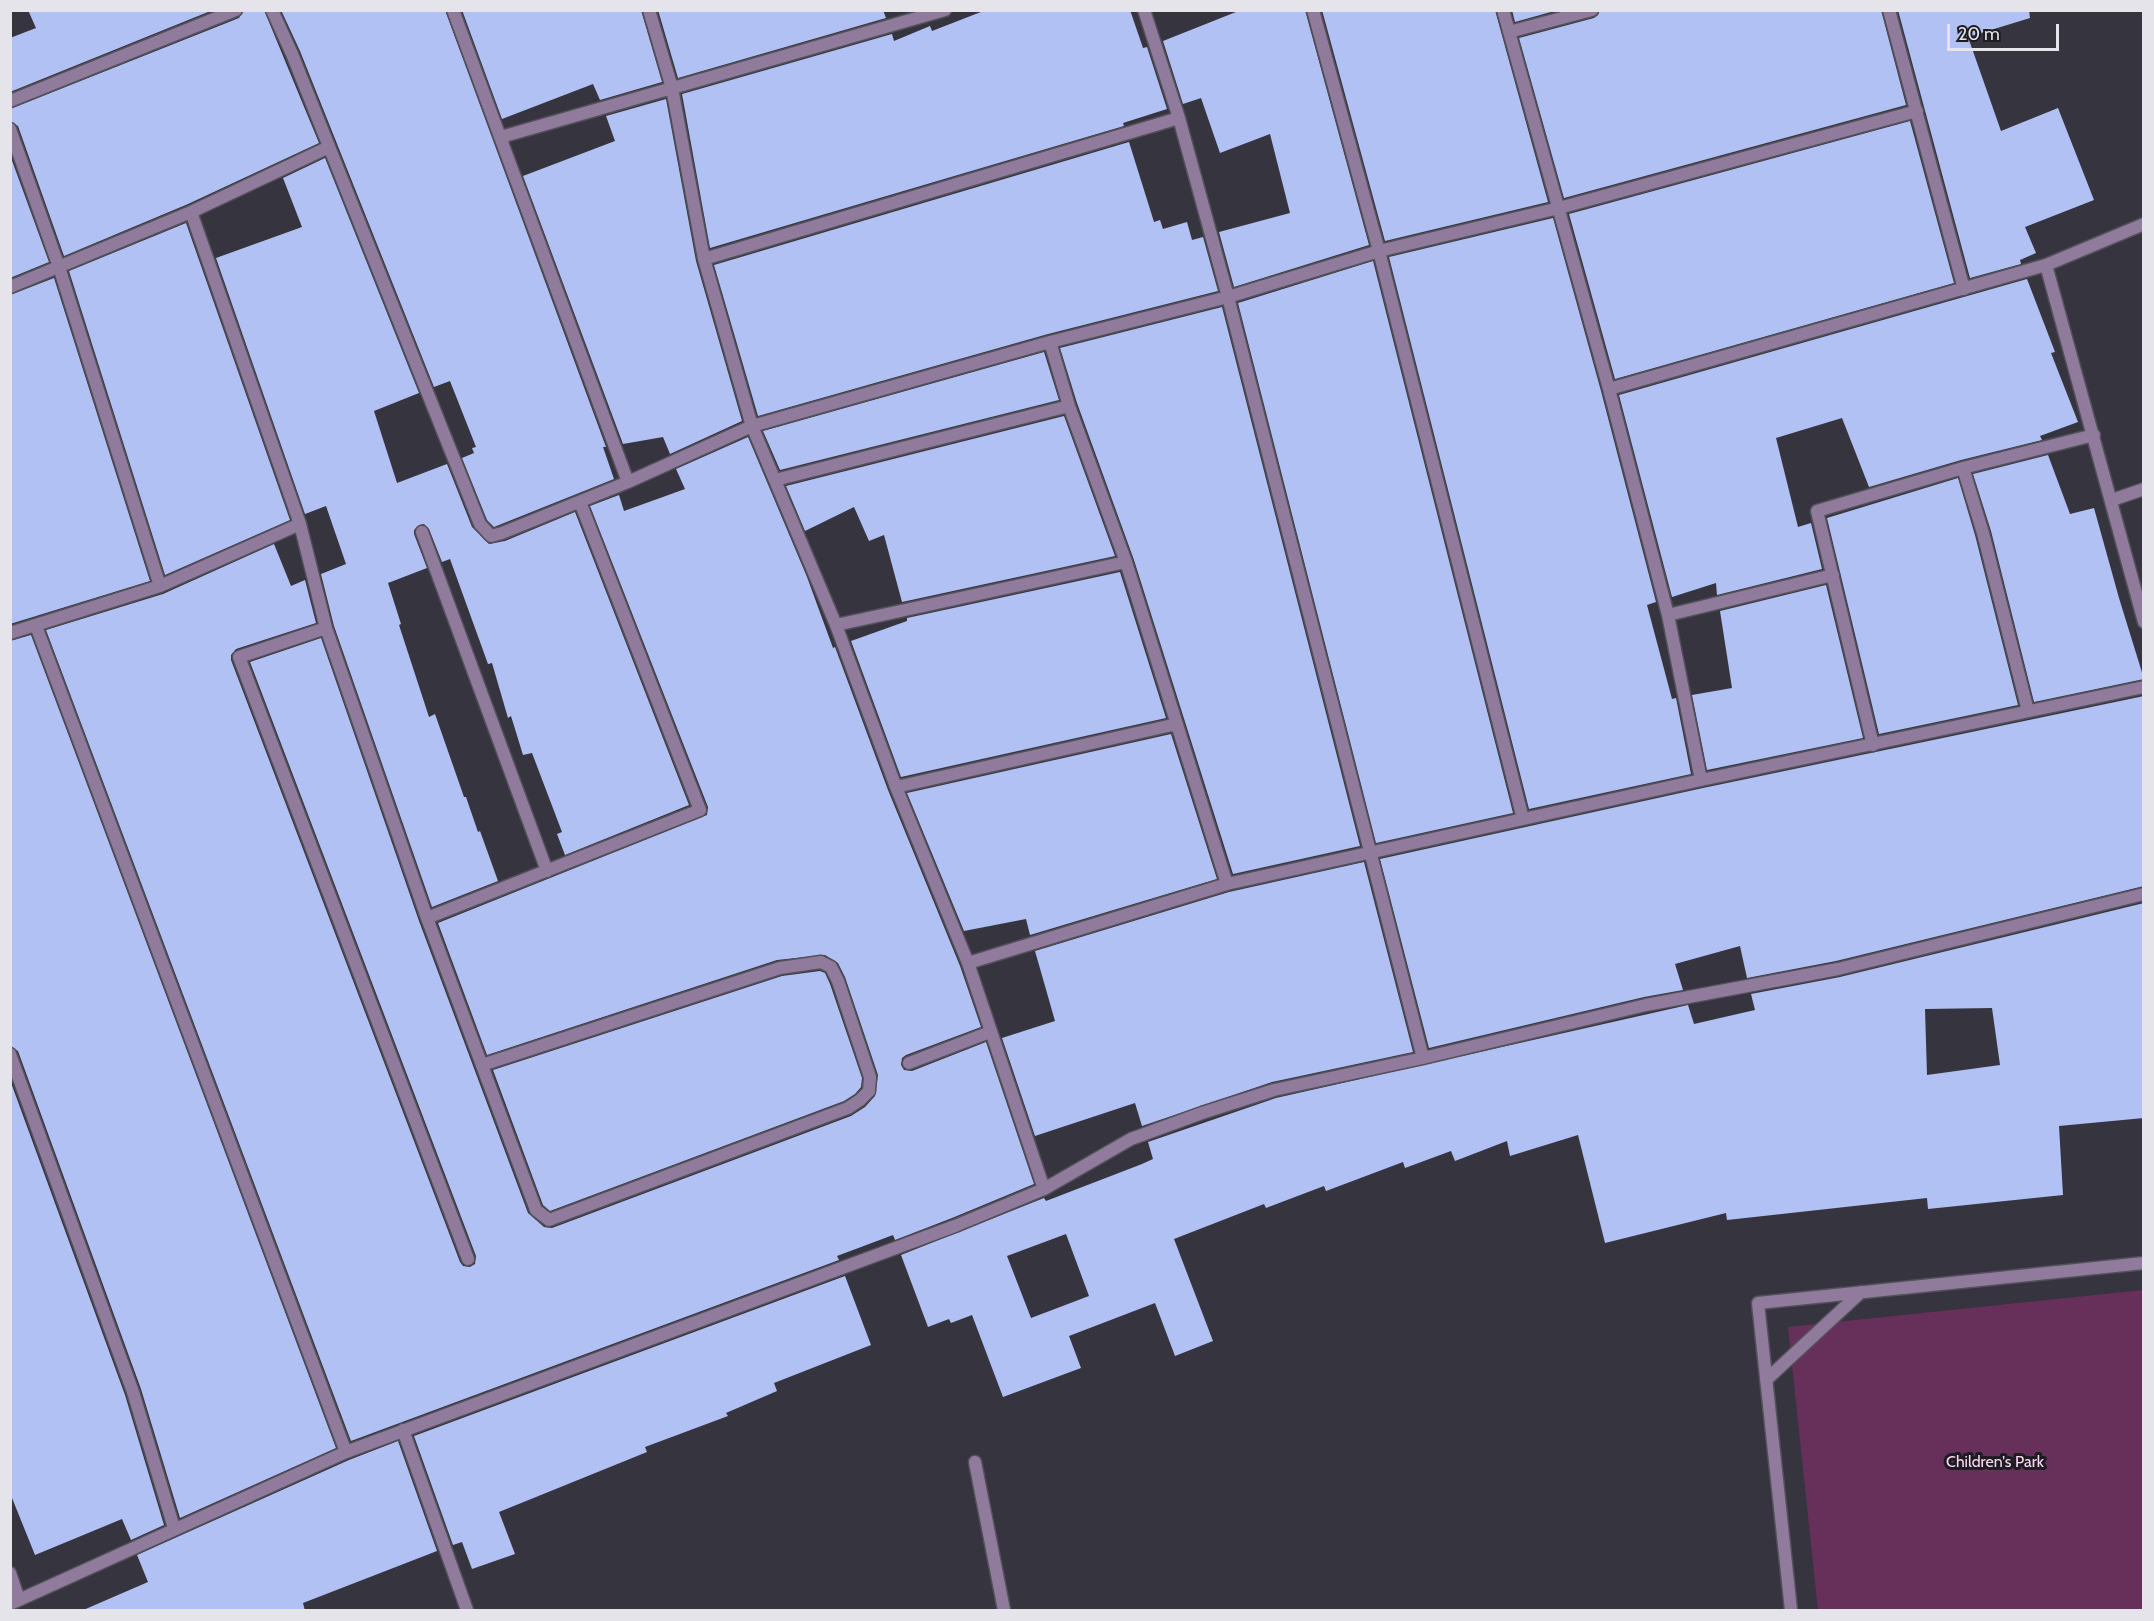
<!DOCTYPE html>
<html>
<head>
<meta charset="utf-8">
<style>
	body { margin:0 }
	#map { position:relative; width:2154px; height:1621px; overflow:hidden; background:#36343f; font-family:Cabin,sans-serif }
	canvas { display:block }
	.frame { position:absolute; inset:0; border:12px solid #e5e4eb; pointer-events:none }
	.scale { position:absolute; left:1947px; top:24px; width:112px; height:27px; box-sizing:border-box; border:3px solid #e5e4eb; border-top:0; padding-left:8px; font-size:18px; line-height:21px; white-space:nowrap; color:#e5e4eb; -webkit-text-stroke:4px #1d1c21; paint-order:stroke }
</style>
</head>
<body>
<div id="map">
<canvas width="2154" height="1621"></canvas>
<div class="frame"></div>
<div class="scale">20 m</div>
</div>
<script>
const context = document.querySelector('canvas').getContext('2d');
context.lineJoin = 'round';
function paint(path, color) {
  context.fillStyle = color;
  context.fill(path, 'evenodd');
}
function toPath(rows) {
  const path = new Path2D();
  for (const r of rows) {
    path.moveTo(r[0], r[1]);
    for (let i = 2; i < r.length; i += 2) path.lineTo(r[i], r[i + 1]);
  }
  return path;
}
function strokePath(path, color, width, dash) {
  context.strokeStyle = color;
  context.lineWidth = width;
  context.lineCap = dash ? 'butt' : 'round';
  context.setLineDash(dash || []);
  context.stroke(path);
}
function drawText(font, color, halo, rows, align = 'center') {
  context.font = font + ' Cabin,sans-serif';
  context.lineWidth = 6;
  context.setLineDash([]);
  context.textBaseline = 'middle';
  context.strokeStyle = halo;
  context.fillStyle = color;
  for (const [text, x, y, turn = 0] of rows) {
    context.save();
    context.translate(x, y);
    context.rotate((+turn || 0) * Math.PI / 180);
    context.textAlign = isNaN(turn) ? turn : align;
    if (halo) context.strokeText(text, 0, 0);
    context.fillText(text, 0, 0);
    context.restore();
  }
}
const green = toPath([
	[2143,1290,2143,1610,1818,1610,1788,1327]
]);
const building = toPath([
	[28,10,213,10,10,92,10,38,36,28],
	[244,10,264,10,319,143,188,204,64,256,18,126,10,121,10,109,239,18],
	[281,10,445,10,606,447,603,447,614,479,494,527,487,520,462,458,474,453,472,448,476,447,450,381,434,387,300,51],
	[462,10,641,10,662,82,600,100,593,84,502,119],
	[658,10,883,10,886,18,678,78],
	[986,10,1130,10,1143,48,1147,47,1167,109,1123,123,1124,126,710,248,682,94,892,34,894,41,930,26,932,31],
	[1241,10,1305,10,1369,245,1234,287,1219,232,1290,213,1270,134,1220,153,1201,98,1183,104,1163,41],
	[1322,10,1495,10,1548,202,1385,241],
	[1512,10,1558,10,1515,22],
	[1600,10,1881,10,1906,105,1564,198,1519,38,1594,18,1598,15],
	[1898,10,2029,10,2030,18,1968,37,2001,131,2058,108,2094,200,2025,227,2036,253,2020,260,2021,264,1970,278],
	[666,99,696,261,742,421,670,454,663,437,623,444,523,176,615,141,606,116],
	[1910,121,1954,283,1615,379,1569,214],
	[1129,142,1154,222,1160,220,1163,229,1187,222,1192,240,1203,237,1218,291,1048,334,758,416,714,265],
	[10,155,49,262,10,278],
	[325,158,419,393,374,411,397,483,447,464,472,527,489,544,505,541,575,512,689,805,565,855,557,834,562,832,532,753,523,755,511,716,508,718,492,663,488,664,450,559,442,562,429,529,424,524,419,525,414,530,414,534,427,568,388,583,401,624,399,625,429,717,435,714,464,797,466,797,478,832,480,831,498,881,432,907,334,626,321,574,346,564,326,506,305,514,216,258,302,227,283,178],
	[1553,218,1601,391,1656,602,1647,605,1672,699,1676,698,1691,774,1529,809,1389,257],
	[186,223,290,520,165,575,69,271],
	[1373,261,1513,813,1376,843,1238,303],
	[54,278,150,581,10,624,10,295],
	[2027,279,2055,352,2051,353,2078,422,2040,436,2042,440,1961,460,1869,487,1842,418,1776,438,1798,527,1811,523,1822,569,1717,595,1716,583,1672,597,1619,395],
	[1222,307,1360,846,1233,874,1134,560,1077,403,1060,348],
	[1044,352,1059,400,780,470,763,431],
	[1064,416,1115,556,902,602,884,535,869,541,854,507,805,531,786,486],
	[748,437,807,577,833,648,835,647,888,790,960,966,981,1027,906,1055,902,1058,901,1065,904,1070,912,1071,986,1042,1034,1184,952,1218,895,1240,893,1235,837,1256,839,1260,351,1441,46,630,163,594,274,544,291,586,305,580,316,623,236,649,231,655,231,660,460,1262,463,1266,470,1267,475,1264,476,1256,250,662,321,638,419,921,528,1213,544,1227,552,1228,851,1116,865,1107,875,1096,878,1075,845,977,838,963,825,955,777,960,487,1055,438,923,707,815,708,807,590,506,619,495,624,511,685,489,676,469],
	[2048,455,2070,514,2094,508,2119,598,2144,679,2034,702,1991,531,1973,474],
	[1958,478,1975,535,2018,705,1879,734,1827,518],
	[1120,572,1166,718,901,777,851,641,907,621,907,618],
	[1826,585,1863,738,1707,770,1692,695,1732,688,1720,611],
	[31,635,336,1448,180,1518,141,1389,18,1051,10,1046,10,641],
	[2144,696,2144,886,1836,961,1747,978,1740,946,1675,964,1683,990,1644,997,1429,1048,1380,859,1703,788],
	[1171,734,1217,879,1030,935,1026,919,964,931,907,793],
	[1364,862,1413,1052,1272,1082,1142,1126,1135,1103,1035,1136,1002,1038,1055,1021,1035,951,1229,892],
	[2144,903,2144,1118,2059,1126,2063,1195,1928,1209,1927,1198,1727,1220,1726,1213,1605,1243,1578,1135,1510,1156,1507,1141,1455,1161,1451,1151,1405,1168,1403,1162,1326,1191,1324,1186,1266,1208,1264,1204,1174,1239,1213,1341,1175,1356,1155,1303,1069,1336,1081,1368,1003,1397,972,1315,951,1323,949,1319,928,1327,901,1255,1044,1198,1046,1201,1142,1164,1153,1159,1148,1142,1276,1098,1688,1005,1694,1024,1755,1010,1751,994,1840,977],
	[1992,1008,2000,1065,1927,1075,1925,1009],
	[1066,1234,1089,1296,1031,1318,1007,1256],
	[820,971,825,973,830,984,862,1078,861,1087,855,1094,844,1101,550,1211,543,1205,493,1070,782,976],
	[10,1080,125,1395,164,1525,131,1540,122,1519,35,1555,10,1493],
	[845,1276,871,1345,774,1383,777,1391,726,1413,728,1416,645,1447,647,1452,499,1512,515,1554,472,1569,462,1542,453,1545,414,1436],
	[398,1441,437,1551,303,1603,305,1611,81,1611,148,1582,137,1555,349,1460]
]);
const street = toPath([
	[272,10,292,54,480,524,491,536,502,533,628,482,752,426,1050,342,1228,297,1379,251,1559,208,1917,111],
	[453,10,628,482],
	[649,10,672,88,704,259,752,426,836,625,896,787,968,963,1044,1189],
	[1144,10,1179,118,1228,297,1423,1058],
	[1313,10,1379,251,1523,819],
	[1503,10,1609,389,1668,615,1701,780],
	[1889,10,1964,289],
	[1509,32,1592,10],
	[10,101,236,10],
	[10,129,59,267,160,586],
	[501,137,945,10],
	[191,212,300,524,326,628,427,918,536,1210,549,1220,848,1108,860,1100,869,1091,870,1077,838,981,831,967,821,962,780,968,482,1065],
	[704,259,1179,118],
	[2046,265,2144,622],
	[10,287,191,212,329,147],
	[1050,342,1069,406,1126,562,1227,884],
	[1609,389,2046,265,2144,224],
	[1963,468,1983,533,2028,711],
	[775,480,1069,406],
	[2112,500,2144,489],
	[422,532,547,871],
	[1668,615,1833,575],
	[836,625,1126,562],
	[36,626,346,1452],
	[326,628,239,657,468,1259],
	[10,633,160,586,300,524],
	[1873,745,1817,511,1963,468,2094,435],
	[896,787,1177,724],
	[427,918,700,810,580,502],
	[968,963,1227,884,1701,780,2144,687],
	[10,1054,133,1392,174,1528],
	[909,1063,990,1032],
	[1766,1380,1861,1292],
	[403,1430,467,1610],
	[975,1462,1004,1610],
	[10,1573,19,1600],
	[10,1604,346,1452,955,1226,1044,1189,1131,1139,1202,1113,1274,1090,1423,1058,1646,1005,1838,969,2144,894],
	[1791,1610,1758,1303,2144,1263]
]);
const parkNames = [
	["Children's Park",1995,1462]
];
paint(green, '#66305b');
paint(building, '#b2c1f3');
strokePath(street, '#52505b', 15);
strokePath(street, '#917b9c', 12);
drawText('16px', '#fed5f3', '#1d1c21', parkNames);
</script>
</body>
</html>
